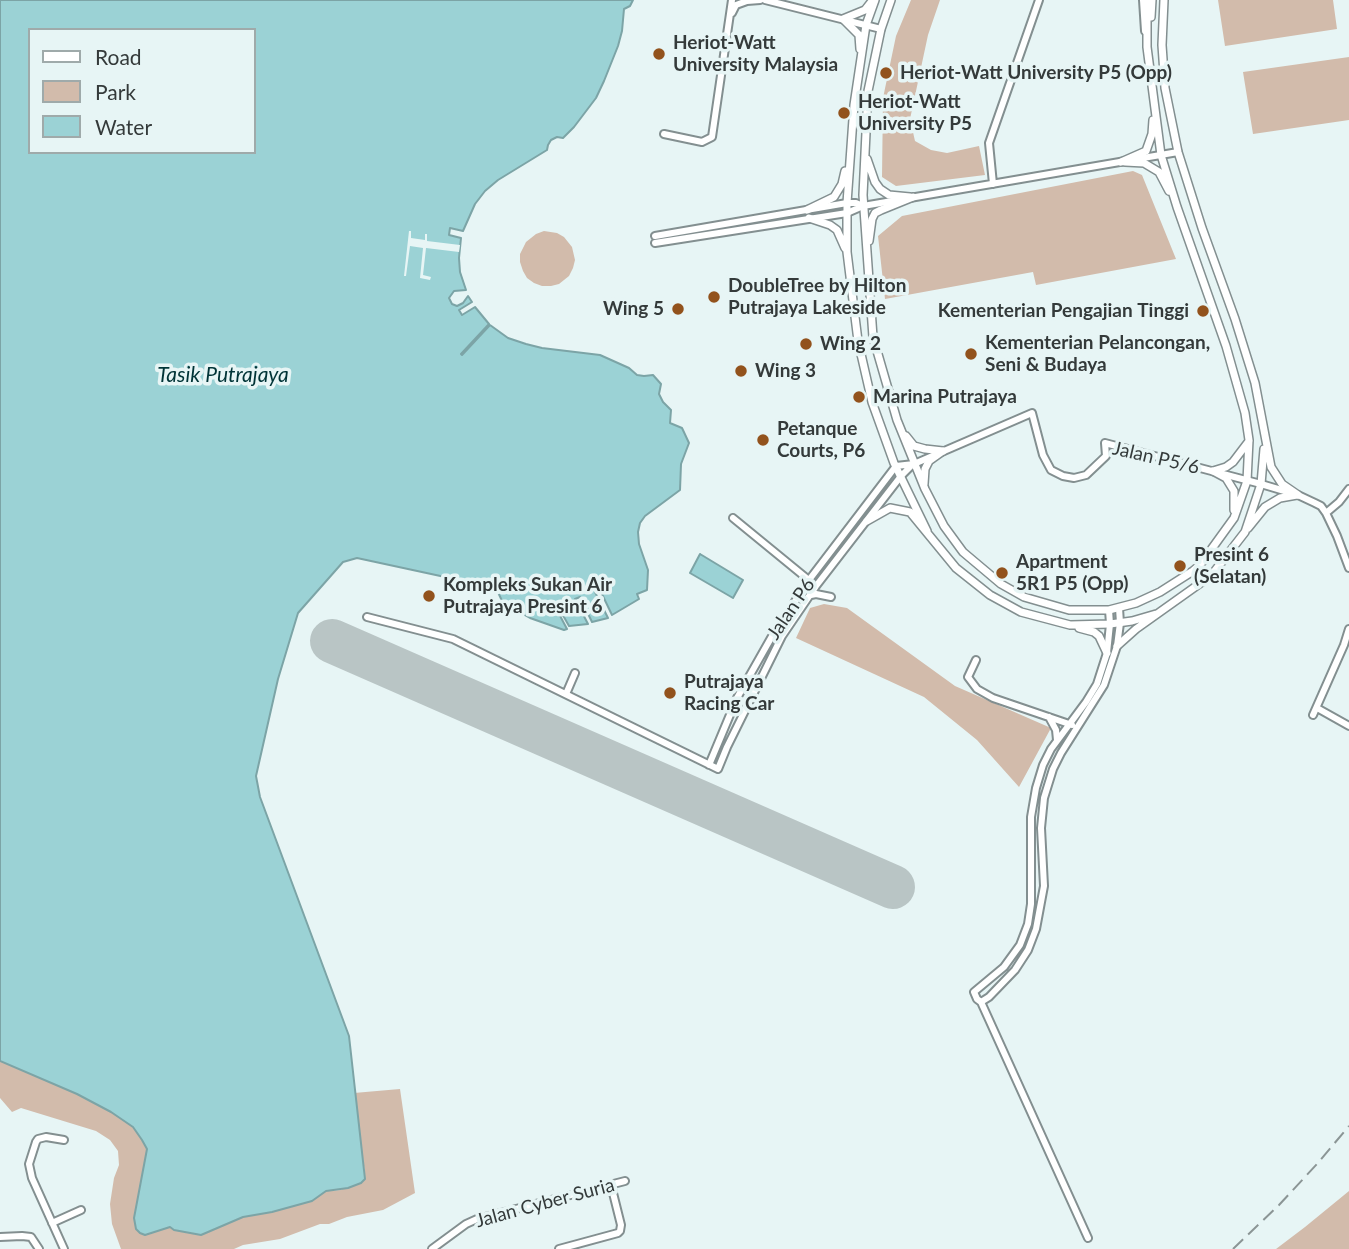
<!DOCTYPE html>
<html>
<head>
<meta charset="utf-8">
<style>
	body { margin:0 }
	#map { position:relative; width:1349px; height:1249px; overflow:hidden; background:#e7f5f5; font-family:Lato,sans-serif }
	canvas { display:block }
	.legend { position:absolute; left:28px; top:28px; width:228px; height:126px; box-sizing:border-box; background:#e7f5f5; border:2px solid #9faaaa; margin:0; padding:9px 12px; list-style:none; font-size:21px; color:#343a3a }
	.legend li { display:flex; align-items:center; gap:14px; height:35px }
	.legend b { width:35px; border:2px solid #9faaaa }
</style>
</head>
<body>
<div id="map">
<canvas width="1349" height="1249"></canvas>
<ul class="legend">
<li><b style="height:9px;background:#fff"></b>Road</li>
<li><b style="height:19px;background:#d2bbab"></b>Park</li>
<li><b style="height:19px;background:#9bd2d5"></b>Water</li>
</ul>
</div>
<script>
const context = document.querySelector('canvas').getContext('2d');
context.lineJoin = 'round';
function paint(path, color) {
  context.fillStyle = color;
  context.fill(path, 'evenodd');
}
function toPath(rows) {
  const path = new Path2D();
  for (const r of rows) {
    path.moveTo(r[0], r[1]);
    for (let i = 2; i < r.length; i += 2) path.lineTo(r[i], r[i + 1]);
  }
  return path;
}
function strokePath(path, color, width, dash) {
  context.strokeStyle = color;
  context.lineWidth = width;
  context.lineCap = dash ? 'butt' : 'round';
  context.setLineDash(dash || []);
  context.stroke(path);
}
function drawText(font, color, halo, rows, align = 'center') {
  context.font = font + ' Lato,sans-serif';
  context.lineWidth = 7;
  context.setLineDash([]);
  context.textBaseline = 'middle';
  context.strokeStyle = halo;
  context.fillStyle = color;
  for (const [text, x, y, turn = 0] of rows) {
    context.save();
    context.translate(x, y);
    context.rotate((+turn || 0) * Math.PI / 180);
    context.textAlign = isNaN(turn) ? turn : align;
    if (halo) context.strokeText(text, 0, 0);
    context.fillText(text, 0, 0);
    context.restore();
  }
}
const green = toPath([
	[911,0,940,0,928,35,910,119,915,141,931,150,947,153,979,146,985,175,896,186,882,177,883,98,896,36],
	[1218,0,1333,0,1337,29,1225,46],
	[1349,57,1349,120,1253,134,1243,72],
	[1133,171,1142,175,1176,259,1036,285,1033,272,885,299,878,236,902,216],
	[544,231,557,233,564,237,572,247,575,260,573,268,569,276,559,284,551,286,542,286,534,283,527,278,523,271,520,262,520,254,526,242,536,234],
	[824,604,847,608,955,686,1051,728,1019,787,977,740,924,697,796,638,810,608],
	[0,1061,77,1094,111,1112,133,1127,142,1140,147,1149,134,1218,145,1235,170,1226,174,1230,201,1235,243,1217,272,1212,312,1201,326,1191,341,1190,365,1173,354,1093,400,1089,415,1193,383,1210,347,1217,329,1224,320,1224,280,1239,243,1245,234,1249,121,1249,112,1224,110,1204,114,1178,119,1165,118,1151,110,1140,96,1131,21,1108,12,1112,0,1098],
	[1349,1191,1349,1249,1276,1249,1305,1227]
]);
const water = toPath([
	[0,0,633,0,630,6,624,9,622,31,618,46,604,81,596,98,574,127,563,138,557,137,551,140,548,145,547,150,498,180,485,191,475,204,463,231,450,228,449,235,461,238,459,258,460,272,466,290,454,291,449,298,452,304,457,306,463,303,468,296,472,302,459,310,462,315,475,307,489,324,461,354,462,355,490,325,508,338,526,344,542,348,600,355,629,368,637,375,644,376,653,375,661,384,659,394,663,402,671,410,670,423,682,428,689,443,681,464,680,490,645,516,640,523,638,532,639,544,648,570,647,590,637,594,639,599,612,615,600,590,595,592,608,618,592,622,580,597,575,599,588,624,569,626,560,610,558,612,567,629,564,630,530,618,503,603,496,588,357,558,343,562,298,613,278,679,256,776,260,797,349,1036,365,1179,361,1183,348,1188,326,1191,312,1201,272,1212,243,1217,201,1235,174,1230,170,1227,145,1235,140,1233,136,1229,134,1218,147,1149,142,1140,133,1127,111,1112,77,1094,0,1061,0,0],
	[30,30,254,30,254,152,30,152,30,30],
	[700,554,743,580,733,598,690,573,700,554]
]);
const pier = toPath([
	[409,231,411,231,411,238,425,240,425,234,427,234,427,241,460,245,459,252,426,248,423,275,431,277,430,280,420,278,423,248,410,246,406,276,404,276]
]);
const runway = toPath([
	[332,641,893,887]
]);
const minor = toPath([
	[765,0,881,29],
	[1143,0,1145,31],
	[732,13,736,5,747,1,760,0],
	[664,134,702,142,712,137,732,0],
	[993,184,989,143,1039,0],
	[655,236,847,203,856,203,863,206],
	[655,243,847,213,863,206,1178,152],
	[1326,513,1339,502,1349,489],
	[733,518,810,581],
	[811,595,816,594,831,597],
	[367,617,453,639,718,769,727,747,782,636,816,586,901,476,912,465],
	[976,660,968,677,977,689,993,698,1072,725],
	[566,694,575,673],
	[1317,708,1349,726],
	[1313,715,1344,645,1349,629],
	[1049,717,1056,730,1057,740],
	[709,765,737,698,771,638,809,580,896,466,914,464,1032,413,1043,455,1051,470,1063,476,1074,478,1086,475,1106,456,1105,443,1261,484,1298,495,1315,503,1321,506,1326,513,1337,536,1349,568],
	[981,1002,989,997,1015,970,1028,950,1036,929,1044,886,1041,828,1044,798,1053,769,1061,753,1104,685,1117,646,1120,623,1119,608],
	[64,1140,46,1137,38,1139,36,1142,29,1164,32,1178,64,1249],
	[52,1223,81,1210],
	[0,1237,22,1236,31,1237,39,1249],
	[1088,1238,981,1002,977,999,974,992,1004,967,1020,945,1028,924,1031,904,1031,817,1036,788,1043,765,1051,749,1086,702,1097,684,1107,653,1110,624,1109,610],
	[432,1249,466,1224,477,1219,625,1181],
	[559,1249,618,1233,620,1231,621,1225,611,1185]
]);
const tertiary = toPath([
	[875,0,866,25,854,105,847,203,847,252,858,341,872,402,894,463,927,531],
	[891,0,881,29,868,91,863,195,873,337,897,420,925,489,944,526,963,552,1001,584,1024,597,1069,610,1109,610,1136,603,1160,592,1193,571,1200,565,1234,518,1247,481,1249,440,1245,413,1226,346,1177,207,1161,155,1147,47,1147,0],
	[1164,0,1162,45,1165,88,1178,152,1202,228,1235,319,1255,383,1271,467,1282,484,1298,495],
	[1151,17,1152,0],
	[860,49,859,35,843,19,865,10,872,1],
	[867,159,875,182,880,189,889,195,910,197],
	[1121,162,1146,151,1152,134,1153,120],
	[1125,162,1144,163,1159,172,1169,191],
	[807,210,834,197,842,184,845,171],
	[809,218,830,225,837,230,845,248],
	[869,241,872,219,875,213,881,210,913,197],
	[906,436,914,446,925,449,943,451],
	[1213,471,1226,478,1234,491,1234,510],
	[1213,471,1226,467,1233,462,1249,441],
	[924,484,925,469,929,461,943,451],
	[867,521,890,508,910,512,956,568,990,595,1021,612,1070,625,1110,624,1132,621,1156,614],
	[1248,528,1265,507,1280,498,1297,495],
	[1079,628,1094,632,1099,636,1107,653],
	[1117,646,1136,629,1202,582,1214,572,1245,532,1261,484,1264,449]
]);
const rail = toPath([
	[1233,1249,1279,1205,1317,1164,1349,1126]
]);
const markers = [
	[659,54,7,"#92521c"],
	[886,73,7,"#92521c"],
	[844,113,7,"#92521c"],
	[714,297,7,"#92521c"],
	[678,309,7,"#92521c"],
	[1203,311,7,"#92521c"],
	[806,344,7,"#92521c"],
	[971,354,7,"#92521c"],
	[741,371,7,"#92521c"],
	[859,397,7,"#92521c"],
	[763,440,7,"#92521c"],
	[1180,566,7,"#92521c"],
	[1002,573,7,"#92521c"],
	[429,596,7,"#92521c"],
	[670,693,7,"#92521c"]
];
const poiNames = [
	["Heriot-Watt",673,43],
	["University Malaysia",673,65],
	["Heriot-Watt University P5 (Opp)",900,73],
	["Heriot-Watt",858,102],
	["University P5",858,124],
	["DoubleTree by Hilton",728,286],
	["Putrajaya Lakeside",728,308],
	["Wing 5",664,309,"right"],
	["Kementerian Pengajian Tinggi",1189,311,"right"],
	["Kementerian Pelancongan,",985,343],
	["Seni & Budaya",985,365],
	["Wing 2",820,344],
	["Wing 3",755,371],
	["Marina Putrajaya",873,397],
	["Petanque",777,429],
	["Courts, P6",777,451],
	["Presint 6",1194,555],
	["(Selatan)",1194,577],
	["Apartment",1016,562],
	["5R1 P5 (Opp)",1016,584],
	["Kompleks Sukan Air",443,585],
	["Putrajaya Presint 6",443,607],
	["Putrajaya",684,682],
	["Racing Car",684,704]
];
const streetNames = [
	["Jalan P5/6",1156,458,13],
	["Jalan P6",791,609,-56],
	["Jalan Cyber Suria",545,1203,-15]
];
const waterNames = [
	["Tasik Putrajaya",223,375]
];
paint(green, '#d2bbab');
paint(water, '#9bd2d5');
strokePath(water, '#7ca4a6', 2);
paint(pier, '#e7f5f5');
strokePath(runway, '#b9c5c5', 44);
strokePath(minor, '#838f90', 10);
strokePath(tertiary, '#838f90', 10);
strokePath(minor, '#fff', 6);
strokePath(tertiary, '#fff', 7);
strokePath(rail, '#8b9595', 2, [14, 7]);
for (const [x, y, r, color] of markers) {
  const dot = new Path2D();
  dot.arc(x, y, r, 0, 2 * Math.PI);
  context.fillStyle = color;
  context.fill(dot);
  strokePath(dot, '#e7f5f5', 2.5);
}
drawText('bold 19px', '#343a3a', '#e7f5f5', poiNames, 'left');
drawText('19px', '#343a3a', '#e7f5f5', streetNames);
drawText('italic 21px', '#003437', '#e7f5f5', waterNames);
</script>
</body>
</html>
